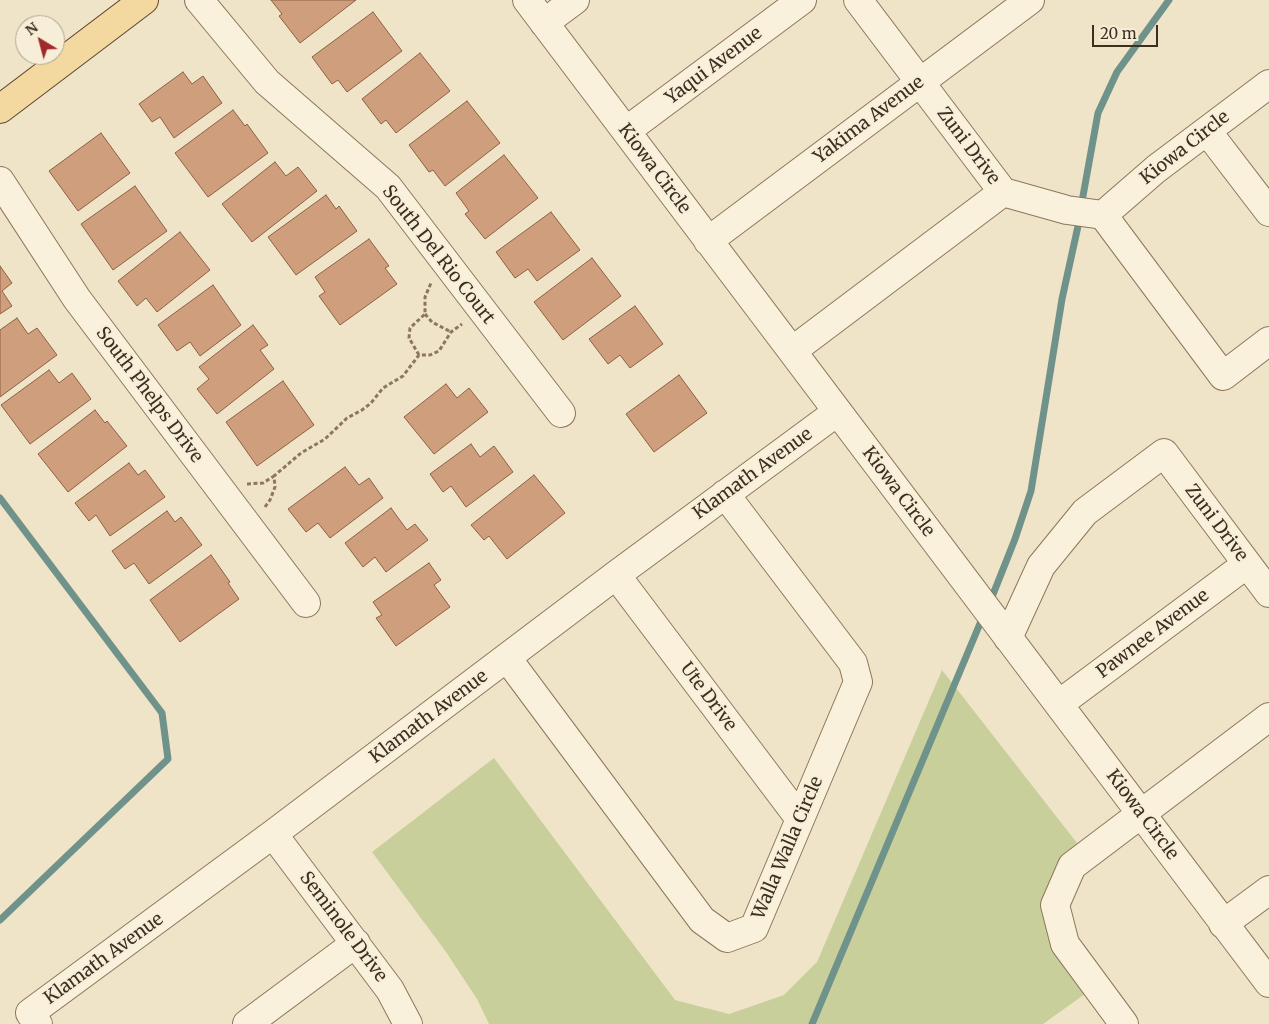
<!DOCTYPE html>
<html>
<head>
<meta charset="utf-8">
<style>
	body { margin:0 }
	#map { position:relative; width:1269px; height:1024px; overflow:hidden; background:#f0e4c8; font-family:Merriweather,serif }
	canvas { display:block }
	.north { position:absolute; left:15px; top:15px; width:50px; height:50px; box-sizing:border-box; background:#f7eed8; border:1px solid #ada18e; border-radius:50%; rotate:323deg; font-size:14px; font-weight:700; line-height:20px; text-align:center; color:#3d2e20 }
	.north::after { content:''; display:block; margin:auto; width:18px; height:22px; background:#9e2a2b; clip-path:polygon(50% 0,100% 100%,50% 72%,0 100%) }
	.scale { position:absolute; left:1092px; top:25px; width:66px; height:22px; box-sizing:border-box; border:2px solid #3d2e20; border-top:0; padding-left:6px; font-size:15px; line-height:18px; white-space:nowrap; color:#3d2e20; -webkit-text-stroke:4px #f7eed8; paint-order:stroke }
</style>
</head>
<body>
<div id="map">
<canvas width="1269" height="1024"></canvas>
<div class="north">N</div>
<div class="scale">20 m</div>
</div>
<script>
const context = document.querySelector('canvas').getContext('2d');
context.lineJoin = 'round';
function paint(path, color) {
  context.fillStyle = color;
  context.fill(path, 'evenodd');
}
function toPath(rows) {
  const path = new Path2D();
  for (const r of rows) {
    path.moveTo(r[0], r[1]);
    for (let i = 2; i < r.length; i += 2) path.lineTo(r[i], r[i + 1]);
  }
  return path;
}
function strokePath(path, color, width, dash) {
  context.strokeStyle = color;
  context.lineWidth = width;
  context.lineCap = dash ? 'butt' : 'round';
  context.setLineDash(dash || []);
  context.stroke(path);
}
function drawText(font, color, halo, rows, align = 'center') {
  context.font = font + ' Merriweather,serif';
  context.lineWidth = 4;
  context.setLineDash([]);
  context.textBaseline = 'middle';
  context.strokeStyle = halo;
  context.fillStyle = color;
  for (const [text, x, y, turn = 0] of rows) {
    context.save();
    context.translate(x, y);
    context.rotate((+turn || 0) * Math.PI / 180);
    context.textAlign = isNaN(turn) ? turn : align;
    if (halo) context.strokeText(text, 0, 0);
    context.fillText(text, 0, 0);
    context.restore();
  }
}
const green = toPath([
	[942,670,1077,843,1062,864,1047,891,1042,914,1053,944,1085,994,1043,1024,489,1024,477,999,446,952,372,852,494,758,675,1000,729,1014,784,995,817,962]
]);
const stream = toPath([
	[1081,207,1098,113,1117,72,1169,0],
	[0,498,162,713,168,759,0,920],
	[990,602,1015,539,1031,491,1062,299,1080,217],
	[812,1024,984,614]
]);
const building = toPath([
	[271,0,356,0,300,43,279,16,282,14,271,0],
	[373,12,402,51,347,92,338,80,332,84,312,57,373,12],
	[420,53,450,91,396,133,386,120,381,124,362,99,420,53],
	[183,72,192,84,203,76,222,103,174,138,160,117,152,122,139,104,183,72],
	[467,101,500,143,445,186,433,170,429,172,409,145,467,101],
	[233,110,245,126,247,124,268,153,208,197,175,153,233,110],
	[101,133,130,173,78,211,49,171,101,133],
	[504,155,538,198,485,239,465,214,469,211,456,193,504,155],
	[275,162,286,176,298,167,317,191,252,242,222,204,275,162],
	[135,186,167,231,113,270,81,224,135,186],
	[326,195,336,209,339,206,357,231,296,275,268,237,326,195],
	[551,212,580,250,537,281,528,269,515,278,496,252,551,212],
	[180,232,210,270,157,312,146,298,137,306,118,281,180,232],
	[369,239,389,266,385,268,397,284,340,325,319,296,325,292,315,277,369,239],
	[592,258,621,296,563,340,534,302,592,258],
	[0,266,12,283,2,291,12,306,0,314,0,266],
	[213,285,241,325,200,356,190,342,177,351,158,325,213,285],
	[635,306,663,344,630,368,620,355,608,364,589,339,635,306],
	[17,318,28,334,37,328,57,355,0,397,0,330,17,318],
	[253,325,268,345,260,350,274,369,217,414,197,389,209,379,199,367,253,325],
	[49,370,59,383,72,373,91,399,30,444,1,405,49,370],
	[679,375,707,413,654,452,626,414,679,375],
	[283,381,314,425,257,466,226,422,283,381],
	[446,384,457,398,469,388,488,412,434,454,404,417,446,384],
	[95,410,105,423,107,421,127,446,68,492,38,454,95,410],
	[471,444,480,457,494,446,513,472,466,507,451,486,443,492,430,474,471,444],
	[129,463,138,475,145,470,165,497,110,536,96,515,89,521,75,503,129,463],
	[345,467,359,485,369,478,383,498,330,538,318,523,306,532,288,509,345,467],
	[534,475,565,513,507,559,489,536,484,540,471,525,534,475],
	[391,508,407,530,415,524,428,540,386,572,375,557,363,567,345,543,391,508],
	[167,511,175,522,181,517,202,545,149,584,134,563,125,569,112,551,167,511],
	[211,555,230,582,228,583,239,599,180,642,150,600,211,555],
	[429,563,441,580,434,585,450,607,396,646,376,618,382,615,373,602,429,563]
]);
const path = toPath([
	[425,314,432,322,451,332],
	[419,355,409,338,410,328,425,314,425,297,431,283],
	[247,484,263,483,274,476],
	[265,507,270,500,275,487,274,476,301,453,325,439,347,418,362,410,371,403,383,388,403,376,419,355,430,355,439,351,451,332,462,324]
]);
const minor = toPath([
	[199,0,267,82,388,187,561,413],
	[527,0,1269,983],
	[858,0,1003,192,1067,210,1103,215,1223,376,1269,341],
	[544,23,575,0],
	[626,131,802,0],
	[1207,131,1269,212],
	[0,181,77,299,306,603],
	[1103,215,1156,169,1269,84],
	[708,241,1030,0],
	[792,351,1003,192],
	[616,575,800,819],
	[1008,638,1041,566,1085,512,1164,453,1269,593],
	[507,658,702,920,727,938,754,928,858,682,853,663,725,494],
	[1059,704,1247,564],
	[273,834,390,990,408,1024],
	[1223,924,1269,890],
	[38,1024,30,1013,273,834,616,575,837,412],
	[247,1024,356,943],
	[1124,1024,1065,944,1055,905,1072,866,1269,717]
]);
const major = toPath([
	[0,109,144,0]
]);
const streetNames = [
	["Yaqui Avenue",714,66,-37],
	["Yakima Avenue",869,120,-37],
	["Zuni Drive",968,146,53],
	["Kiowa Circle",1185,148,-38],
	["Kiowa Circle",654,169,53],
	["South Del Rio Court",438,255,52],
	["South Phelps Drive",149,395,53],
	["Klamath Avenue",753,474,-36],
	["Kiowa Circle",898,492,53],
	["Zuni Drive",1216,523,53],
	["Pawnee Avenue",1153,634,-37],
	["Ute Drive",708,697,53],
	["Klamath Avenue",429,717,-37],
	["Kiowa Circle",1142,815,53],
	["Walla Walla Circle",788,848,-67],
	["Seminole Drive",343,927,53],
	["Klamath Avenue",104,959,-36]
];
paint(green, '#c9cf9b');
strokePath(stream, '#6f938a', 7);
paint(building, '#cf9f7d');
strokePath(building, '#8d5f41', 1);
strokePath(minor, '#8d765c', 30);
strokePath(major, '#5b4430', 30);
strokePath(path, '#8d765c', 3, [4, 2.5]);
strokePath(minor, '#faf1dc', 28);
strokePath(major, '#f3d9a0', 28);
drawText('18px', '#3d2e20', '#f7eed8', streetNames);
</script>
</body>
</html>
